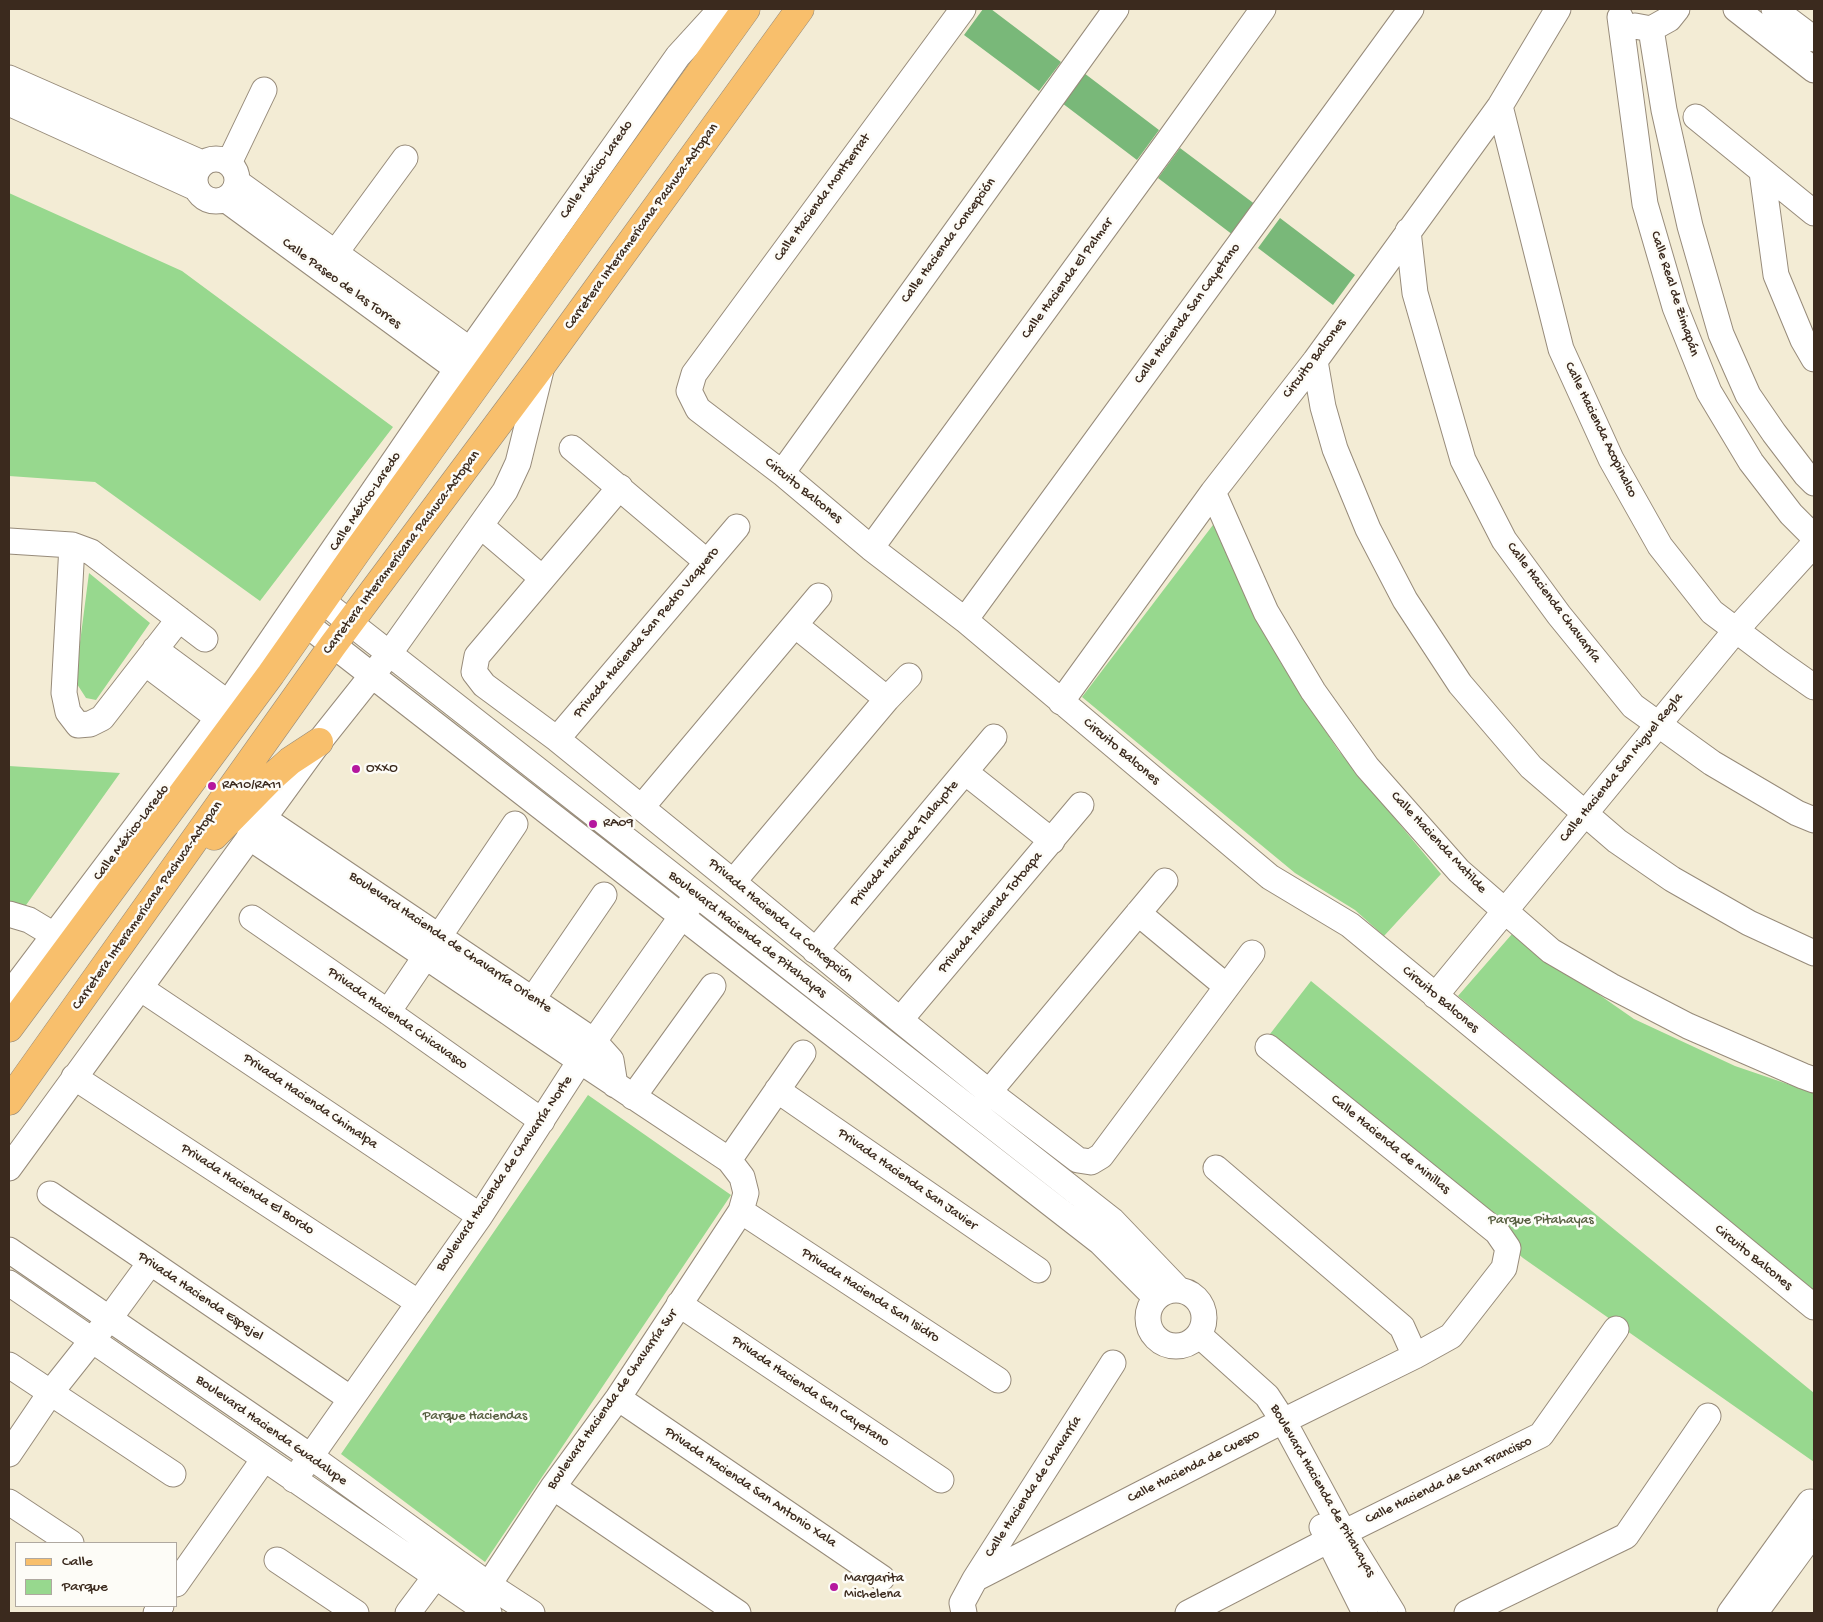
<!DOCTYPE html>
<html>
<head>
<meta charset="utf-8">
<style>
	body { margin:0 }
	#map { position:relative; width:1823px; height:1622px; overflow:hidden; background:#f3ecd5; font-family:"Gochi Hand",sans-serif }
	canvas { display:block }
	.frame { position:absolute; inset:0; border:10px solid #3b2a1e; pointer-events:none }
	.legend { position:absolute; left:15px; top:1542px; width:162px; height:65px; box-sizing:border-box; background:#fdfcf7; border:1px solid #afa8a0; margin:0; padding:6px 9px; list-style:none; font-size:15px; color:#3b2a1e }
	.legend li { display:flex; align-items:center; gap:10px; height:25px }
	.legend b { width:25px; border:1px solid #afa8a0 }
</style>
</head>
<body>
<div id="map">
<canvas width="1823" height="1622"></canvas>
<div class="frame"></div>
<ul class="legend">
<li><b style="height:6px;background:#f8bf6c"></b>Calle</li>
<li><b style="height:14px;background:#97d88e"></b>Parque</li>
</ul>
</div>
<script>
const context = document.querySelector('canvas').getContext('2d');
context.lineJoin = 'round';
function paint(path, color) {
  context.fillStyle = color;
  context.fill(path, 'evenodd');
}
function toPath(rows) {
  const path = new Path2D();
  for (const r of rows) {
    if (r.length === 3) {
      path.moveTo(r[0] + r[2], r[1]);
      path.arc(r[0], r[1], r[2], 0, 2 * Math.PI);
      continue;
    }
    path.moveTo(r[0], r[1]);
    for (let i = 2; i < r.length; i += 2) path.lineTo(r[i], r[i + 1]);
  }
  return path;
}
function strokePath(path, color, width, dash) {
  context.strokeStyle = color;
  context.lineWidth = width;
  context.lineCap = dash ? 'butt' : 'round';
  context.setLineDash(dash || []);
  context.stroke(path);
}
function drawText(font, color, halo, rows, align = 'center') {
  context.font = font + ' "Gochi Hand",sans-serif';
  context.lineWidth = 5;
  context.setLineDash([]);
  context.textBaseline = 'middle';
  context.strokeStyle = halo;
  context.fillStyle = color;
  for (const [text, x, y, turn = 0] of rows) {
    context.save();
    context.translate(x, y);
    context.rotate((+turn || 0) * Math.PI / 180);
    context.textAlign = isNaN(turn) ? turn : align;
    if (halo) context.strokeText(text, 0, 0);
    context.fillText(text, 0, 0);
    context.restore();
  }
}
const green = toPath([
	[9,193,182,271,393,427,260,601,95,482,9,476],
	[1216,521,1223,542,1281,663,1338,750,1441,874,1384,936,1355,910,1295,873,1082,697],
	[89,573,150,623,96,700,86,698,77,684,79,650],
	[9,766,120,773,9,929],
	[1512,934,1634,1019,1735,1066,1814,1093,1814,1292,1458,996],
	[1311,981,1814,1393,1814,1462,1523,1258,1270,1034],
	[588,1095,731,1195,485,1562,341,1454]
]);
const forest = toPath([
	[983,9,991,9,1061,62,1039,91,964,35],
	[1084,73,1159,130,1137,160,1062,103],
	[1180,148,1256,205,1233,235,1158,178],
	[1280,218,1355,275,1333,305,1258,248]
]);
const minor = toPath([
	[963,9,694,374,689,391,698,409,782,473,871,548,965,620,1270,877,1350,925,1814,1307],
	[1736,9,1814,70],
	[1774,9,1814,39],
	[1620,17,1645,204,1675,307,1709,392,1751,462,1791,514,1814,537],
	[1635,26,1651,29,1669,19,1677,9],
	[1651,29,1664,110,1690,226,1721,334,1748,395,1774,433,1806,475,1814,483],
	[9,78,202,163],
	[9,103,196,188],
	[1500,106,1561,349,1611,459,1660,546,1712,612,1777,661,1814,687],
	[1696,117,1814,213],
	[216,180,21],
	[229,163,264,90],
	[1762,172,1776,275,1803,340,1814,359],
	[237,182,470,350],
	[225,199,457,369],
	[1408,231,1415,293,1463,460,1504,540,1559,615,1633,706,1712,763,1797,813,1814,820],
	[336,252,405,158],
	[1315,361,1323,407,1335,449,1368,529,1405,600,1460,684,1531,767,1617,841,1672,879,1749,923,1814,953],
	[572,448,707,562],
	[782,473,1116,9],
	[620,487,477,656,474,672,484,685,557,739,733,882,900,1020,989,1092,1078,1160,1091,1162,1101,1156,1252,953],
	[1213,492,1266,612,1313,691,1367,767,1459,871,1551,951,1611,986,1688,1026,1803,1076,1814,1080],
	[481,526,542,578],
	[9,541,72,545,91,552,205,639],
	[72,545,64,693,68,712,78,725,90,724,102,718,179,619],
	[871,548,1169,140,1263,9],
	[307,589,1112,1220,1179,1290],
	[290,614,306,624,1100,1242,1156,1298],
	[965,620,1411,9],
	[795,625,887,699],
	[155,649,228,703],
	[145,663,218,718],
	[1061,702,1213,492,1315,361,1500,106,1558,9],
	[557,739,737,527],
	[965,772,1052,841],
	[641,808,819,596],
	[263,818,594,1041,611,1060,615,1085],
	[249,837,580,1061,729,1160,742,1177,746,1193,741,1211,618,1398,553,1487,476,1604],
	[733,882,887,699,909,676],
	[1138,913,1226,986],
	[9,914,29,920,54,935],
	[252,918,388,1012,542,1121],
	[815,951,994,737],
	[140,988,480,1216],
	[9,995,218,718,470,350,678,56,721,9],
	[1435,996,1736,630,1814,544],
	[388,1012,515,824],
	[524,1012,604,895],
	[900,1020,1081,805],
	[74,1077,419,1303],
	[777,1090,1038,1270],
	[989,1092,1165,881],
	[633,1097,713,986],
	[729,1160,803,1053],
	[9,1168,319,742,389,654,505,491,518,463,542,366],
	[1216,1168,1402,1327,1415,1356],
	[50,1194,351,1399],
	[741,1211,998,1380],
	[9,1250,310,1456,489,1585,532,1613],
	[9,1283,489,1613],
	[1176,1318,28],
	[679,1304,941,1480],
	[1199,1335,1267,1396,1284,1422,1344,1533,1393,1613],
	[9,1365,173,1474],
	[618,1398,882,1578],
	[9,1454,51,1392,109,1319,150,1263],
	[294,1480,480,1216,580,1061,691,903],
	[553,1487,738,1613],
	[9,1502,71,1543],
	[1322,1527,1365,1613],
	[277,1560,356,1613],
	[975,1579,1269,1428,1415,1356,1451,1336,1504,1268,1508,1248,1497,1232,1268,1047],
	[176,1584,264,1459],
	[156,1613,161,1606],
	[408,1613,435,1577],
	[964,1613,962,1603,975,1579,1113,1363],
	[1188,1613,1329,1540,1541,1435,1616,1329],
	[1467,1613,1626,1536,1708,1416],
	[1730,1613,1810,1502,1814,1504],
	[1755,1613,1814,1532]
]);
const major = toPath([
	[214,836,273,776,290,761,319,742],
	[9,1028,271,674,358,550,746,9],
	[9,1101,333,645,542,365,800,9]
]);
const markers = [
	[356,769,5,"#b5179e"],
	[212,786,5,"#b5179e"],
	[593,824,5,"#b5179e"],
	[834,1587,5,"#b5179e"]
];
const streetNames = [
	["Calle México-Laredo",597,170,-55],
	["Calle Hacienda Montserrat",823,198,-54],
	["Carretera Interamericana Pachuca-Actopan",642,227,-54],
	["Calle Hacienda Concepción",949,241,-54],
	["Calle Hacienda El Palmar",1068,279,-54],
	["Calle Paseo de las Torres",341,284,36],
	["Calle Real de Zimapán",1674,294,72],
	["Calle Hacienda San Cayetano",1188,314,-54],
	["Circuito Balcones",1315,359,-53],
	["Calle Hacienda Acopinalco",1600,430,64],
	["Circuito Balcones",803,491,39],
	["Calle México-Laredo",366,502,-56],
	["Carretera Interamericana Pachuca-Actopan",402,553,-53],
	["Calle Hacienda Chavarría",1553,603,53],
	["Privada Hacienda San Pedro Vaquero",647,633,-50],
	["Circuito Balcones",1121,752,40],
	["Calle Hacienda San Miguel Regla",1622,768,-51],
	["Calle México-Laredo",132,833,-53],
	["Calle Hacienda Matilde",1438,843,47],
	["Privada Hacienda Tlalayote",905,844,-50],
	["Carretera Interamericana Pachuca-Actopan",148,906,-55],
	["Privada Hacienda Totoapa",991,913,-50],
	["Privada Hacienda La Concepción",780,921,40],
	["Boulevard Hacienda de Pitahayas",747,935,38],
	["Boulevard Hacienda de Chavarría Oriente",450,943,34],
	["Circuito Balcones",1440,1000,40],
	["Privada Hacienda Chicavasco",397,1019,35],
	["Privada Hacienda Chimalpa",310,1102,34],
	["Calle Hacienda de Minillas",1390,1145,39],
	["Boulevard Hacienda de Chavarría Norte",505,1174,-56],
	["Privada Hacienda San Javier",907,1180,35],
	["Privada Hacienda El Bordo",247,1190,33],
	["Circuito Balcones",1753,1258,39],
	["Privada Hacienda San Isidro",870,1296,33],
	["Privada Hacienda Espejel",200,1297,34],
	["Privada Hacienda San Cayetano",810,1392,34],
	["Boulevard Hacienda de Chavarría Sur",613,1400,-55],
	["Boulevard Hacienda Guadalupe",271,1431,35],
	["Calle Hacienda de Cuesco",1194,1467,-27],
	["Calle Hacienda de San Francisco",1449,1481,-26],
	["Calle Hacienda de Chavarría",1034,1487,-57],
	["Privada Hacienda San Antonio Xala",750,1488,34],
	["Boulevard Hacienda de Pitahayas",1322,1491,60]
];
const poiNames = [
	["OXXO",366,769],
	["RA10/RA11",222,786],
	["RA09",603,824],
	["Margarita",844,1579],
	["Michelena",844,1595]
];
const parkNames = [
	["Parque Pitahayas",1541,1221],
	["Parque Haciendas",475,1417]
];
paint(green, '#97d88e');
paint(forest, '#79b879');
strokePath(minor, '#978b7a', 27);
strokePath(major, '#978b7a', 29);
strokePath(minor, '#fff', 25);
strokePath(major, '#f8bf6c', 28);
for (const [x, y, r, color] of markers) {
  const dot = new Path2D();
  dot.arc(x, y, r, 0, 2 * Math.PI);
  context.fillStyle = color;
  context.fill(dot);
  strokePath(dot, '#fdfcf7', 2);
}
drawText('14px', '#3b2a1e', '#fdfcf7', streetNames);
drawText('14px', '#3b2a1e', '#fdfcf7', poiNames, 'left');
drawText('14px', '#575e40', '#fdfcf7', parkNames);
</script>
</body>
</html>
